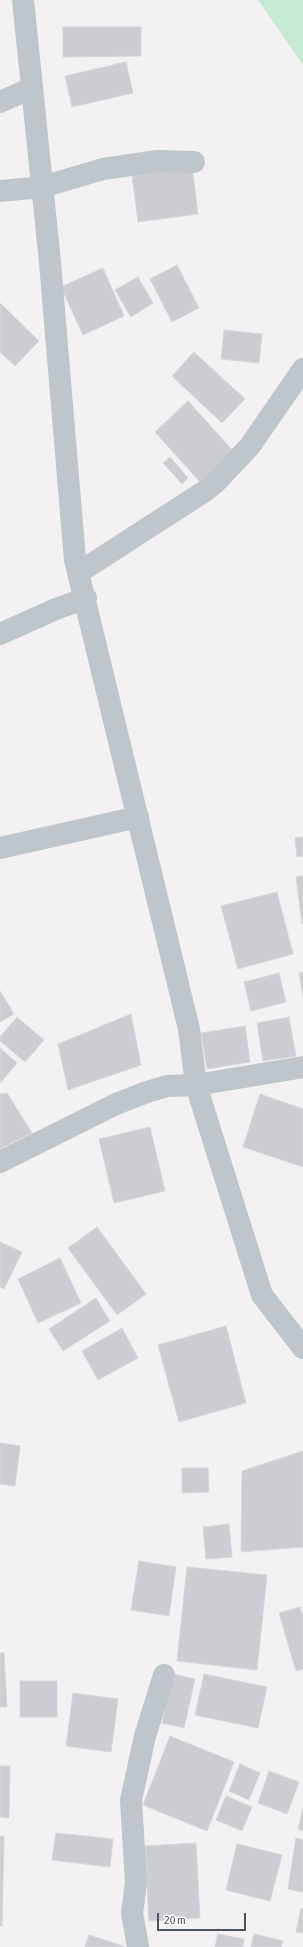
<!DOCTYPE html>
<html>
<head>
<meta charset="utf-8">
<style>
	body { margin:0 }
	#map { position:relative; width:303px; height:1947px; overflow:hidden; background:#f3f1f1; font-family:"Asap Condensed",sans-serif }
	canvas { display:block }
	.scale { position:absolute; left:157px; top:1913px; width:89px; height:18px; box-sizing:border-box; border:2px solid #4b545c; border-top:0; padding-left:5px; font-size:12px; line-height:14px; white-space:nowrap; color:#4b545c; -webkit-text-stroke:3px #fff; paint-order:stroke }
</style>
</head>
<body>
<div id="map">
<canvas width="303" height="1947"></canvas>
<div class="scale">20 m</div>
</div>
<script>
const context = document.querySelector('canvas').getContext('2d');
context.lineJoin = 'round';
function paint(path, color) {
  context.fillStyle = color;
  context.fill(path, 'evenodd');
}
function toPath(rows) {
  const path = new Path2D();
  for (const r of rows) {
    path.moveTo(r[0], r[1]);
    for (let i = 2; i < r.length; i += 2) path.lineTo(r[i], r[i + 1]);
  }
  return path;
}
function strokePath(path, color, width, dash) {
  context.strokeStyle = color;
  context.lineWidth = width;
  context.lineCap = dash ? 'butt' : 'round';
  context.setLineDash(dash || []);
  context.stroke(path);
}
const green = toPath([
	[258,0,303,0,303,65]
]);
const building = toPath([
	[63,27,141,27,141,56,63,57,63,27],
	[126,62,133,93,72,107,65,76,126,62],
	[192,166,198,214,138,222,132,174,192,166],
	[177,265,199,308,172,322,150,279,177,265],
	[103,268,124,316,83,335,61,287,103,268],
	[138,277,153,303,131,317,115,290,138,277],
	[0,303,39,341,15,366,0,352,0,303],
	[224,330,262,334,259,363,221,359,224,330],
	[194,352,245,399,222,423,172,376,194,352],
	[188,401,234,452,201,483,155,432,188,401],
	[170,457,188,478,182,484,163,463,170,457],
	[303,837,303,856,297,857,295,838,303,837],
	[303,876,303,924,302,924,296,877,303,876],
	[277,892,293,954,238,969,221,906,277,892],
	[303,972,303,996,299,973,303,972],
	[279,973,286,1002,251,1011,244,982,279,973],
	[0,991,14,1014,0,1022,0,991],
	[131,1014,141,1065,68,1090,58,1044,131,1014],
	[17,1017,44,1040,25,1062,0,1041,0,1037,17,1017],
	[289,1017,296,1056,263,1061,257,1023,289,1017],
	[245,1026,250,1062,207,1069,201,1033,245,1026],
	[0,1048,17,1063,0,1083,0,1048],
	[7,1093,32,1133,0,1149,0,1094,7,1093],
	[260,1094,303,1109,303,1167,243,1147,260,1094],
	[150,1127,165,1191,114,1203,99,1139,150,1127],
	[97,1227,146,1294,117,1315,68,1248,97,1227],
	[0,1242,22,1252,4,1289,0,1287,0,1242],
	[60,1258,81,1303,38,1323,18,1279,60,1258],
	[96,1298,110,1321,63,1351,49,1329,96,1298],
	[226,1326,246,1403,179,1422,158,1345,226,1326],
	[122,1328,138,1358,98,1380,82,1351,122,1328],
	[0,1443,20,1446,15,1486,0,1484,0,1443],
	[303,1451,303,1547,241,1552,242,1471,303,1451],
	[182,1468,208,1468,209,1492,182,1493,182,1468],
	[229,1524,232,1557,206,1559,203,1527,229,1524],
	[139,1561,176,1567,169,1616,131,1610,139,1561],
	[187,1567,267,1575,257,1670,177,1661,187,1567],
	[300,1607,303,1617,303,1669,296,1671,279,1613,300,1607],
	[0,1653,4,1653,7,1707,0,1707,0,1653],
	[173,1674,195,1679,184,1728,162,1723,173,1674],
	[204,1674,267,1687,258,1728,195,1715,204,1674],
	[20,1681,57,1681,57,1717,20,1717,20,1681],
	[73,1693,118,1699,111,1752,66,1746,73,1693],
	[170,1736,234,1762,207,1831,143,1805,170,1736],
	[240,1764,260,1773,249,1800,229,1791,240,1764],
	[0,1766,10,1766,9,1818,0,1817,0,1766],
	[269,1771,299,1782,287,1814,258,1803,269,1771],
	[226,1796,252,1807,242,1831,216,1820,226,1796],
	[303,1808,303,1831,298,1829,303,1808],
	[56,1833,113,1839,110,1867,52,1860,56,1833],
	[0,1836,4,1836,2,1926,0,1926,0,1836],
	[296,1838,303,1840,303,1892,288,1889,296,1838],
	[196,1843,200,1918,149,1921,145,1846,196,1843],
	[237,1844,282,1855,270,1901,226,1890,237,1844],
	[301,1909,303,1909,303,1933,296,1932,301,1909],
	[218,1934,244,1939,243,1947,215,1947,218,1934],
	[254,1934,283,1941,281,1947,251,1947,254,1934],
	[89,1935,123,1946,123,1947,85,1947,89,1935]
]);
const street = toPath([
	[23,0,50,262,75,560,189,1029,196,1085,303,1067],
	[0,102,32,88],
	[0,191,42,187,103,169,158,161,194,162],
	[78,573,205,491,217,481,250,446,303,369],
	[0,634,56,609,86,598],
	[0,848,138,817],
	[0,1162,116,1104,147,1092,167,1086,196,1085,262,1295,303,1348],
	[138,1947,132,1913,136,1883,131,1800,145,1736,164,1675]
]);
paint(green, '#c5ead3');
paint(building, '#cbcdd2');
strokePath(building, '#d5d7db', 1);
strokePath(street, '#bec5cb', 22);
</script>
</body>
</html>
